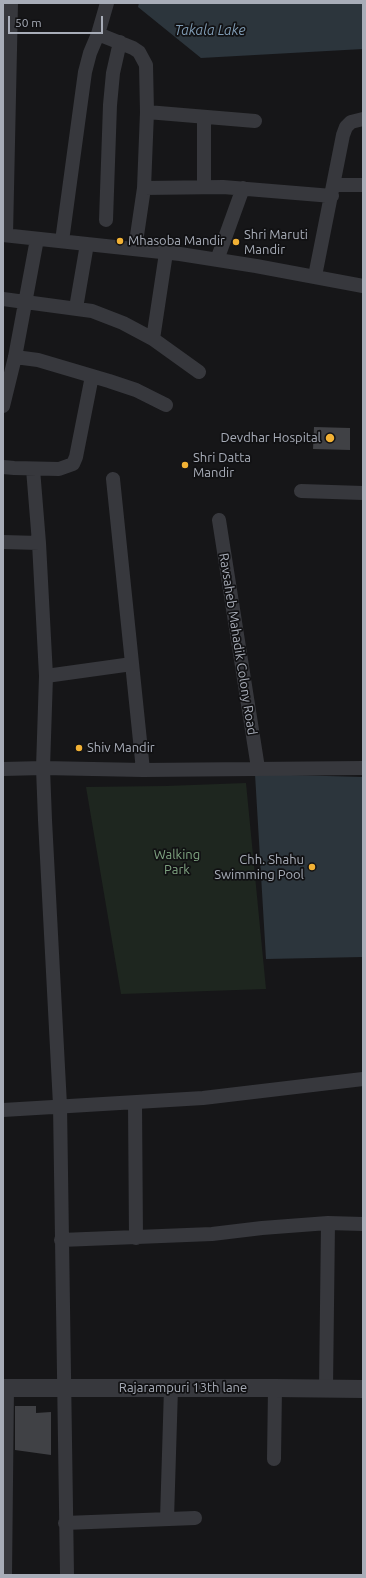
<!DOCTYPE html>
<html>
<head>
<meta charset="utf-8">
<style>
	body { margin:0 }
	#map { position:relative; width:366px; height:1578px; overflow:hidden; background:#161618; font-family:Ubuntu,sans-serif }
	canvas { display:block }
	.frame { position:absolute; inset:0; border:4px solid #a8adb8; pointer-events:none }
	.scale { position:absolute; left:8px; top:16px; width:95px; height:18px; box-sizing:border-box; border:2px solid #a8adb8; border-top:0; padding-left:5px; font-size:12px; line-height:14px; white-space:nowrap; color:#a8adb8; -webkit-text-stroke:3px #111113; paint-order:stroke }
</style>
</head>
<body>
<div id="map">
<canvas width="366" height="1578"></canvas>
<div class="frame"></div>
<div class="scale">50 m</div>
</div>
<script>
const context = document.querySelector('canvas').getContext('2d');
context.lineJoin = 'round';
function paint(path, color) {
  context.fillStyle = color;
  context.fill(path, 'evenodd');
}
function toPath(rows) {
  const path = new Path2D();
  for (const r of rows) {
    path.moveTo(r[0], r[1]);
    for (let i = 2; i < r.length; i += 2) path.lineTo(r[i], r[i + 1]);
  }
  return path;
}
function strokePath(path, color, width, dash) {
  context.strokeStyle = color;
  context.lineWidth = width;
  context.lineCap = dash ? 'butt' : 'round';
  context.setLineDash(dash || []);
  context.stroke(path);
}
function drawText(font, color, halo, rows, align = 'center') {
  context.font = font + ' Ubuntu,sans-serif';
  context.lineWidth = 3.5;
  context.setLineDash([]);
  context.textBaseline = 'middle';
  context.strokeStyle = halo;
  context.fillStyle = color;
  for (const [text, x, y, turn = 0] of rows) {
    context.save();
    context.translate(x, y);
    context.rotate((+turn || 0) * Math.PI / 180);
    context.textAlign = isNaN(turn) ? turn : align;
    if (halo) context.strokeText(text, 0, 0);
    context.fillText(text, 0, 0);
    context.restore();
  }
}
const green = toPath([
	[246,783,266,989,121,994,86,787,166,786]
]);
const water = toPath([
	[139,3,363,3,363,49,201,58,138,7],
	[255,774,363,777,363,957,266,959]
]);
const building = toPath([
	[314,427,350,428,350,450,313,449],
	[15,1406,36,1406,36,1413,51,1412,51,1455,15,1450]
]);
const minor = toPath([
	[98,34,133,48,139,52,146,65,147,112,144,188,135,249],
	[147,112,255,121],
	[204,117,204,186],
	[334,185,363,185],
	[144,188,223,187,332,196],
	[106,220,110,105,113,73,120,42],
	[3,235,180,254,256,266,363,286],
	[6,235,11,3],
	[62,241,85,72,90,53,98,34,107,3],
	[217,260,243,188],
	[315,276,343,135,346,127,351,122,363,119],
	[3,299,92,311,123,323,153,339,199,372],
	[76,308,87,244],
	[153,339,166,253],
	[15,357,38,360,109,381,136,390,166,405],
	[3,406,15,357,37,239],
	[3,467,14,468,59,469,73,464,76,457,92,376],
	[33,469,39,543],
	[113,479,143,770],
	[301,491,363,493],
	[219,520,258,768],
	[3,542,39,543,46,676,43,768,45,820,60,1105,67,1575],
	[46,676,132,664],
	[3,769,43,768,143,770,363,768],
	[135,1103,136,1238],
	[3,1110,203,1098,363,1079],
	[61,1240,212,1234,262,1228,328,1223,363,1224],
	[326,1388,328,1223],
	[274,1459,275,1388],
	[167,1519,171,1388],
	[65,1523,195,1518],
	[5,1575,7,1388]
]);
const tertiary = toPath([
	[3,1388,275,1388,363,1389]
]);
const markers = [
	[120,241,4,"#f2b134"],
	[236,242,4,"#f2b134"],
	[330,438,5,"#f2b134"],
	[185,465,4,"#f2b134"],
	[79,748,4,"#f2b134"],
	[312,867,4,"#f2b134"]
];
const poiNames = [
	["Shri Maruti",244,235],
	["Mandir",244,250],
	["Mhasoba Mandir",128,241],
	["Devdhar Hospital",321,438,"right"],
	["Shri Datta",193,458],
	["Mandir",193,473],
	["Shiv Mandir",87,748],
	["Chh. Shahu",304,860,"right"],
	["Swimming Pool",304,875,"right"]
];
const streetNames = [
	["Ravsaheb Mahadik Colony Road",238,644,81],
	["Rajarampuri 13th lane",183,1388]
];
const parkNames = [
	["Walking",177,855],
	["Park",177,870]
];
const waterNames = [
	["Takala Lake",210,30]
];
paint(green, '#1e261f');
paint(water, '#2c353c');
paint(building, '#404145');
strokePath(minor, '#37383d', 14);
strokePath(tertiary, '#37383d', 18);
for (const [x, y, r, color] of markers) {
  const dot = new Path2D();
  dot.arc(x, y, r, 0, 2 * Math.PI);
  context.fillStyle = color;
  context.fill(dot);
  strokePath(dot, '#111113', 1.5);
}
drawText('13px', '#a8adb8', '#111113', poiNames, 'left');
drawText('13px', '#a8adb8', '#111113', streetNames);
drawText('13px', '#7fa381', '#111113', parkNames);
drawText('italic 14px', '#7f9bb3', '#111113', waterNames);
</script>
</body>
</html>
